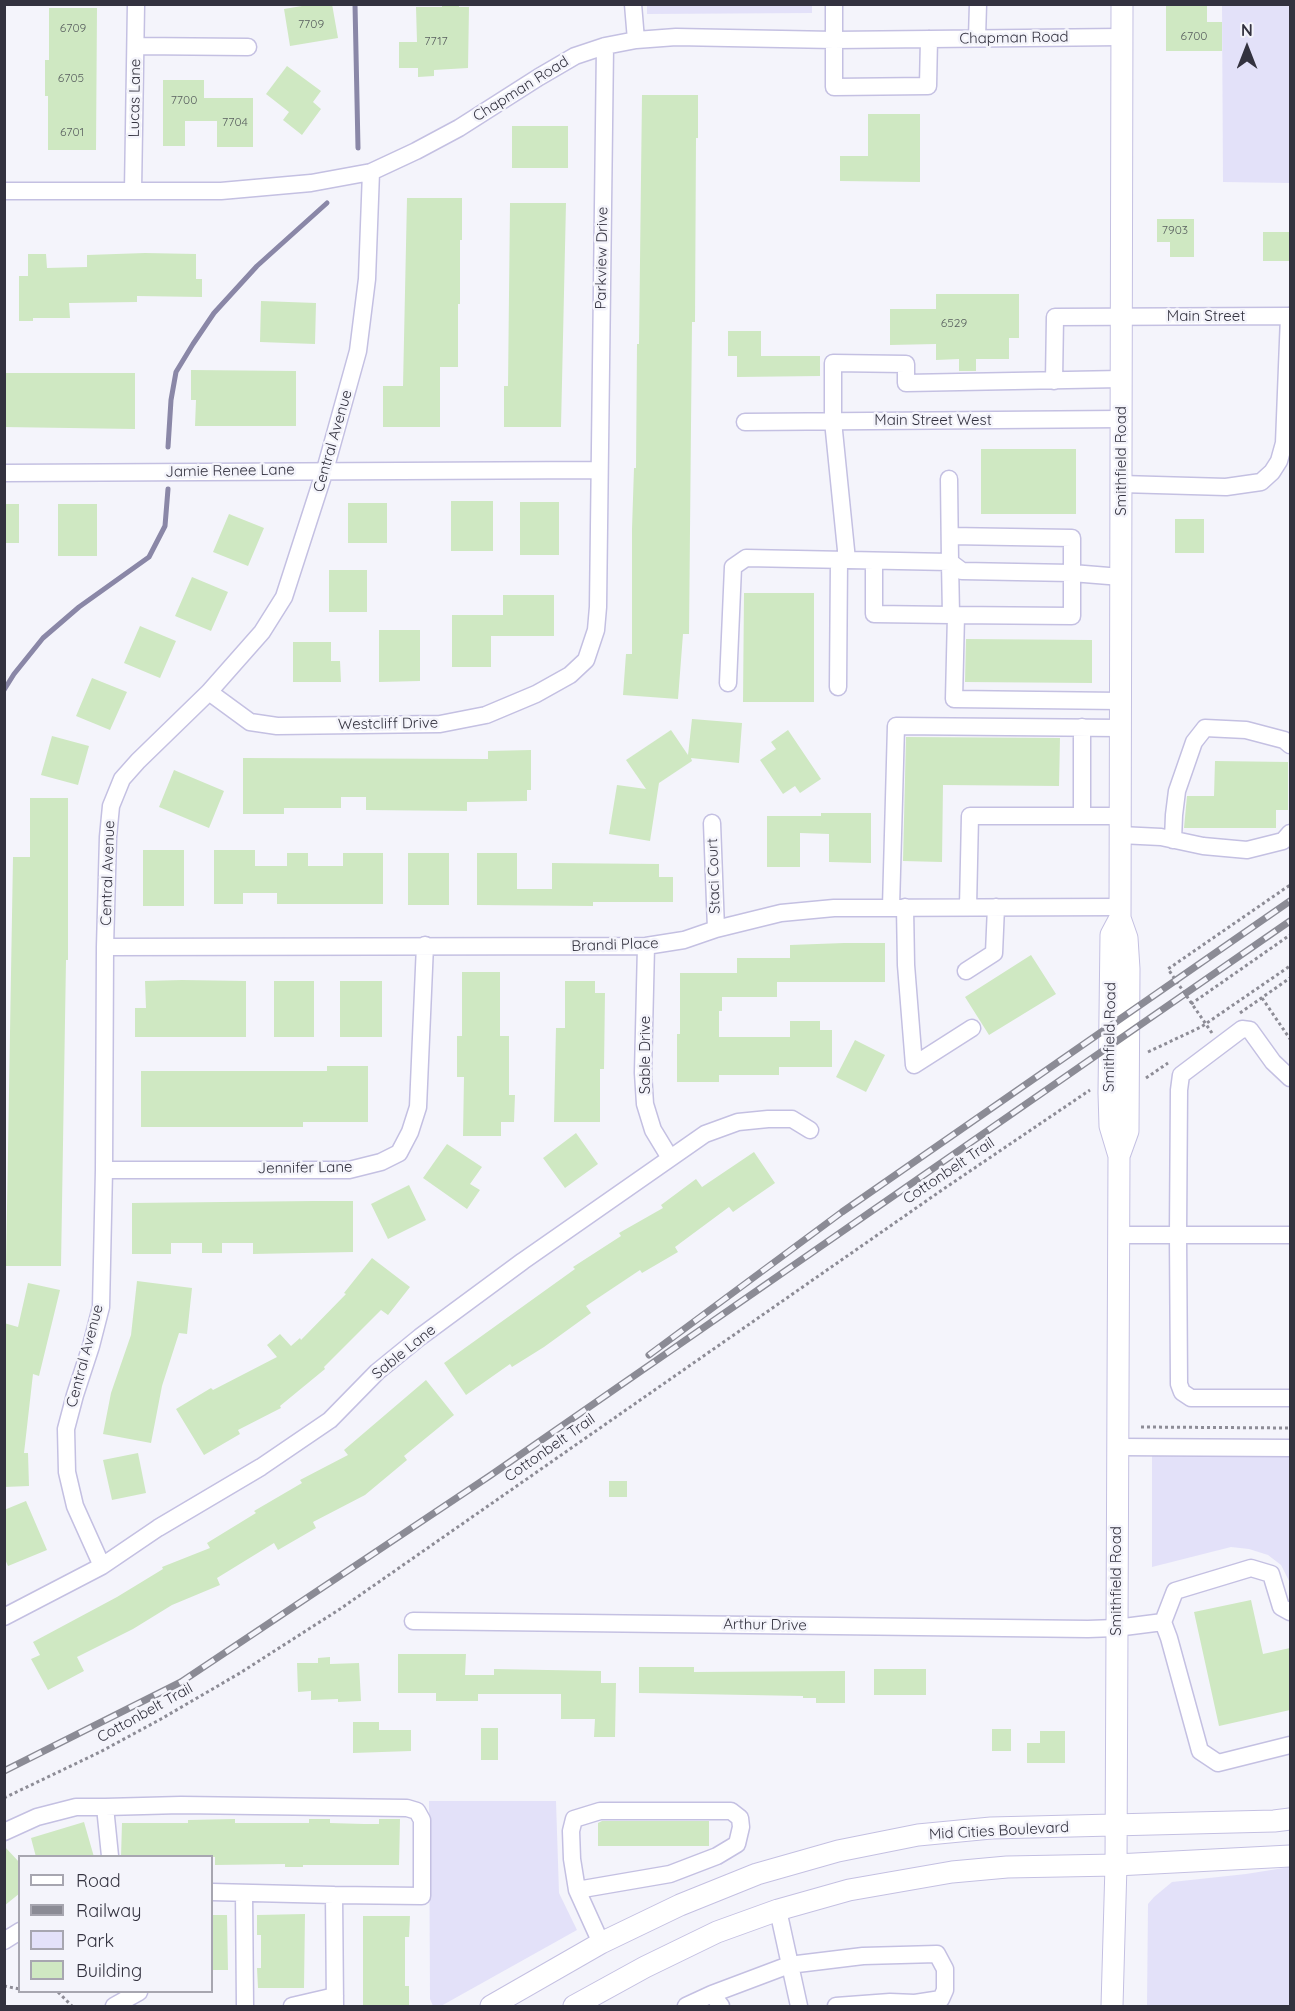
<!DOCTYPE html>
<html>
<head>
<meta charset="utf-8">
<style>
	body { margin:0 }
	#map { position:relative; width:1295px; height:2011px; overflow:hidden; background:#f4f4fb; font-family:Quicksand,sans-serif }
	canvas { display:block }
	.frame { position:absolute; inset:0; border:6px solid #33323f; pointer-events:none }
	.legend { position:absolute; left:18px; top:1855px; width:195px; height:138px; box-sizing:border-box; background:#f4f4fb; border:2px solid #a7a6b0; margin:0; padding:8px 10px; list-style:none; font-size:18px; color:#33323f }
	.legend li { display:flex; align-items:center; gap:12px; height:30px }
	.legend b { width:30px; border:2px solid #a7a6b0 }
	.north { position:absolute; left:1217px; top:18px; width:60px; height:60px; -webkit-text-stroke:4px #f4f4fb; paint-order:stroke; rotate:0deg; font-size:16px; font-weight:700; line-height:24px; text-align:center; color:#33323f }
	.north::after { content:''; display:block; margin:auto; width:21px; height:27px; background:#33323f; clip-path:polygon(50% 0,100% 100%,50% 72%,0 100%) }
</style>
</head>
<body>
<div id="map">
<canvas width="1295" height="2011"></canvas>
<div class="frame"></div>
<ul class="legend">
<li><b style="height:8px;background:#fff"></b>Road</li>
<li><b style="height:8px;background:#8b8b95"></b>Railway</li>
<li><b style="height:16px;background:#e3e1f9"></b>Park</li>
<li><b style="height:16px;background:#cfe8c2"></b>Building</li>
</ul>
<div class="north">N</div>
</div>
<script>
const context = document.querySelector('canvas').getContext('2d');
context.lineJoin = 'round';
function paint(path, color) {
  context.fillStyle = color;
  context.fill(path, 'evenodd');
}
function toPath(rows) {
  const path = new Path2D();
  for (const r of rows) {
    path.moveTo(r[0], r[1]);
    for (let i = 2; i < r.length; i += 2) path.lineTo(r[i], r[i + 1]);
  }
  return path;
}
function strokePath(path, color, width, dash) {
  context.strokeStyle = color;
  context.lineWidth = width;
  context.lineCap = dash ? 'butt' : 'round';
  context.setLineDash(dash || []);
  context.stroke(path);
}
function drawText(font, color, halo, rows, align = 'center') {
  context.font = font + ' Quicksand,sans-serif';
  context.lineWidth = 5;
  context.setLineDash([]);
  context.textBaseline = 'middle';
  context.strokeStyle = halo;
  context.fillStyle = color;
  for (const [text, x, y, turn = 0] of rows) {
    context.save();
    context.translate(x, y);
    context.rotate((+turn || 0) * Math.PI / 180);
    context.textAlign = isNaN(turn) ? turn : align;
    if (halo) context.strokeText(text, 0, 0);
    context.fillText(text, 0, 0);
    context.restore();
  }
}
const green = toPath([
	[647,5,812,5,812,13,647,14],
	[1222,5,1290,5,1290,183,1223,182],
	[1152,1456,1290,1457,1290,1583,1281,1565,1268,1555,1249,1549,1231,1547,1152,1567],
	[429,1801,556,1801,559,1893,577,1930,441,2006,433,2006,430,1999],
	[1290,1867,1290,2006,1147,2006,1148,1904,1154,1897,1172,1882,1246,1874]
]);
const stream = toPath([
	[355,4,358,148],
	[168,447,171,400,176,372,193,344,214,313,257,266,327,203],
	[4,690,14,674,43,638,79,607,149,557,165,526,168,489]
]);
const building = toPath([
	[314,4,332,4,338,38,290,46,284,9],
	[442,4,459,4,459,7,469,7,468,68,434,70,434,76,418,77,418,68,399,68,399,42,417,42,416,7,442,7],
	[1166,4,1207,4,1207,22,1222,22,1222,51,1166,51],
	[49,8,97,8,96,150,48,150,48,96,45,96,45,60,49,60],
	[287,66,321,91,313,102,321,109,302,135,283,120,289,112,266,94],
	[163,80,204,80,204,98,253,98,253,147,217,147,217,121,185,121,185,146,163,146],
	[642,95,698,95,698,138,696,138,695,322,692,322,689,634,683,634,678,699,623,695,626,654,632,654,632,529,634,468,636,468,637,344,639,344],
	[868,114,920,114,920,182,840,181,840,156,868,156],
	[512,126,568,126,568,168,512,168],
	[407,198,462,198,462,240,460,240,460,304,458,304,458,367,440,367,440,427,383,427,383,386,403,386],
	[510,203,566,203,561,427,504,427,504,386,508,386],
	[1157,219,1194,219,1194,257,1170,257,1170,242,1157,242],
	[1263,232,1290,232,1290,261,1263,261],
	[145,253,196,254,196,279,202,279,202,297,137,296,137,302,69,303,70,318,33,318,33,321,19,321,19,276,28,276,28,254,46,254,47,268,87,267,87,255],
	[936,294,1019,294,1019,338,1009,338,1009,359,976,359,976,371,959,371,959,359,936,360,936,344,890,345,890,309,936,309],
	[261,301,316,303,315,344,260,342],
	[728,331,761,331,761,356,820,356,820,376,737,377,737,356,728,356],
	[191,370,296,371,296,426,195,426,196,400,191,400],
	[4,373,135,373,135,429,4,427],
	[981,449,1076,449,1076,514,981,514],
	[451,501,493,501,493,551,451,551],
	[520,502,559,502,559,555,520,555],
	[348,503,387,503,387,543,348,543],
	[4,504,19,504,19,543,4,543],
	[58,504,97,504,97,556,58,556],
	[229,514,264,528,248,566,213,552],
	[1175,519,1204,519,1204,553,1175,553],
	[329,570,367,570,367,612,329,612],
	[192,577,228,592,211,631,175,616],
	[744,593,814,593,814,702,743,702],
	[503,595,554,595,554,636,491,636,491,667,452,667,452,615,503,615],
	[140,626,176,641,160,678,124,663],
	[379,630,420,630,420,681,379,682],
	[966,639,1092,640,1092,683,965,682],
	[293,642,331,642,331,661,340,661,341,682,293,682],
	[92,678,127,692,110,730,76,716],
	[692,719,742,723,739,763,691,758,692,761,659,783,650,841,609,834,617,785,646,789,626,760,671,730,688,755],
	[788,730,821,779,800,793,795,786,783,794,760,760,776,749,771,742],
	[52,736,89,746,78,785,41,775],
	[906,737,1060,738,1059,786,943,785,942,862,903,861],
	[531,750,531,790,527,790,527,801,467,802,467,811,366,810,366,797,341,797,341,808,284,808,284,814,243,814,243,758,488,759,488,751],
	[1215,761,1288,762,1288,810,1276,810,1276,828,1184,828,1187,796,1214,796],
	[174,770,224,791,209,828,159,807],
	[30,798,68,798,68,960,66,960,65,1021,61,1266,6,1266,13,857,30,857],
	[821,813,871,813,871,863,829,862,829,834,800,833,800,867,767,867,767,816,821,816],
	[143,850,184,850,184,906,143,906],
	[214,850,255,850,255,866,287,866,287,853,308,853,308,866,343,866,343,853,383,853,383,904,277,904,277,893,243,893,243,904,214,904],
	[408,853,449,853,449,905,408,905],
	[477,853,517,853,517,889,552,889,552,863,659,864,659,877,673,877,673,902,593,902,593,906,477,905],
	[844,943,885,943,885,982,777,982,777,997,722,997,722,1011,719,1011,719,1037,790,1037,790,1021,820,1021,820,1030,832,1030,832,1067,779,1067,779,1075,719,1075,719,1082,677,1082,677,1034,680,1034,680,973,737,973,737,958,790,958,790,945],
	[1031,955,1056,994,989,1035,965,997],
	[462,972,500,972,500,1036,509,1036,509,1095,515,1095,514,1122,501,1122,501,1136,463,1136,464,1077,457,1077,457,1036,462,1036],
	[182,980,246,981,246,1037,135,1037,135,1008,146,1008,145,981],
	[274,981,314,981,314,1037,274,1037],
	[340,981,382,981,382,1037,340,1037],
	[565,981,595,981,595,993,605,993,604,1069,600,1069,600,1122,554,1122,556,1028,565,1028],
	[855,1040,885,1055,866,1092,836,1077],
	[327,1066,368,1066,368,1122,303,1122,303,1127,141,1127,141,1071,327,1071],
	[576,1133,598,1164,565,1188,543,1158],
	[447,1144,482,1167,470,1184,480,1190,467,1209,423,1178],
	[754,1152,775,1183,733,1212,729,1207,675,1247,678,1252,642,1273,640,1270,586,1306,591,1313,544,1347,512,1367,510,1364,466,1395,444,1363,575,1269,573,1267,621,1236,619,1233,663,1208,661,1205,696,1179,702,1187],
	[409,1185,426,1220,388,1239,371,1204],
	[314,1201,353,1201,353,1252,253,1254,253,1243,222,1243,222,1253,202,1253,202,1243,171,1243,171,1254,132,1254,132,1203],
	[372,1258,410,1287,388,1315,381,1310,324,1367,325,1369,280,1406,281,1408,238,1430,240,1434,204,1455,176,1409,211,1388,213,1390,277,1357,267,1345,280,1334,291,1346,300,1338,301,1340,346,1294,344,1293],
	[137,1281,192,1288,187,1334,179,1333,162,1386,151,1443,103,1434,111,1393,131,1335],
	[28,1283,60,1290,39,1376,33,1374,24,1453,28,1453,29,1486,4,1487,4,1323,18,1327],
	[426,1380,454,1415,404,1456,407,1460,365,1495,313,1522,316,1528,278,1550,274,1543,217,1578,220,1585,172,1605,133,1629,77,1657,84,1671,48,1690,31,1659,40,1655,33,1642,117,1597,163,1569,162,1567,210,1548,207,1543,256,1513,254,1511,302,1483,300,1480,348,1455,344,1450],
	[138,1453,146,1493,112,1500,103,1460],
	[609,1481,627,1481,627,1497,609,1497],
	[26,1501,47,1550,8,1566,4,1557,4,1510],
	[1251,1600,1263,1654,1290,1648,1290,1710,1219,1726,1194,1612],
	[398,1654,466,1654,465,1675,494,1675,494,1669,601,1671,601,1683,616,1683,615,1737,594,1737,595,1719,561,1719,561,1694,478,1694,478,1701,436,1701,436,1693,398,1693],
	[330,1657,330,1664,359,1663,361,1701,338,1702,338,1699,311,1700,311,1691,298,1692,297,1663,318,1663,318,1658],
	[639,1667,694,1667,694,1672,845,1671,845,1703,816,1703,816,1698,803,1698,803,1696,639,1693],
	[874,1669,926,1669,926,1695,874,1695],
	[353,1722,379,1722,379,1730,411,1730,411,1751,353,1753],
	[481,1728,498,1728,498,1760,481,1760],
	[992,1729,1011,1729,1011,1751,992,1751],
	[1040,1731,1065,1731,1065,1763,1027,1763,1027,1743,1040,1743],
	[235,1819,235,1823,309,1823,309,1819,330,1819,330,1823,364,1824,379,1824,379,1819,400,1819,399,1865,303,1865,303,1867,285,1867,285,1864,215,1865,215,1857,121,1857,122,1823,188,1823,188,1820],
	[602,1821,709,1821,709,1846,598,1846,598,1823],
	[84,1822,94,1857,36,1857,31,1838],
	[4,1846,20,1863,20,1893,4,1906],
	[305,1914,304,1988,258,1988,257,1968,261,1968,261,1935,257,1935,257,1915],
	[212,1915,227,1915,228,1970,212,1970],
	[363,1916,410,1916,409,1937,405,1937,405,1986,409,1986,409,2006,363,2006]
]);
const path = toPath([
	[1262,998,1290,1039],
	[1191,1004,1290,935],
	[1240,1013,1290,978],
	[1212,1033,1168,969,1290,885],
	[1148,1052,1201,1027,1290,966],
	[1146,1078,1168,1063],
	[1141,1427,1290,1428],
	[4,1798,100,1752,161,1719,240,1673,340,1609,942,1190,1090,1090],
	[4,1986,20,1989],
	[58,1992,72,2006]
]);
const minor = toPath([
	[633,4,636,40],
	[834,4,834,87,928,86,929,39],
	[977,38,978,4],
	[136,46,248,47],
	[4,191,221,191,311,183,371,172,416,151,459,128,539,77,575,56,605,46,636,40,676,37,834,40,1121,37],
	[133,191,136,4],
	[1054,381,1055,317,1290,316],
	[745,422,1121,419],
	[4,473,599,470],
	[949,479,950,562,962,571,1072,573,1121,577],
	[1121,484,1226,487,1261,482,1272,472,1279,461,1284,443,1289,316],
	[950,536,1072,538,1072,616,951,615],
	[847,560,833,421,833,363,906,364,906,383,1121,379],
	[956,615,954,699,1120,701],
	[728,683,733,567,746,558,950,562,951,615,874,614,874,561],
	[838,687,839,560],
	[209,692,250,722,277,726,440,724,486,715,536,694,570,675,586,660,596,630,598,607,605,46],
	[1082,727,1082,816],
	[712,823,716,929],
	[1120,835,1161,837,1203,846,1247,850,1283,841,1290,833],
	[1173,840,1174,815,1177,791,1194,742,1205,728,1246,730,1284,740,1290,745],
	[891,907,896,726,1120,728],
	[905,907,906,965,914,1065,972,1028],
	[968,907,970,816,1120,816],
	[646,946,643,1073,645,1104,653,1130,670,1158],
	[105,947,646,946,684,940,716,929,781,913,834,908,1120,907],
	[966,971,994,953,996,907],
	[1290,1078,1273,1062,1250,1030,1242,1029,1181,1075,1179,1090,1178,1235,1179,1384,1182,1392,1191,1398,1290,1398],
	[104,1170,349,1170,381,1162,399,1153,410,1132,418,1107,425,945],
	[1119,1235,1290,1235],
	[1118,1447,1290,1448],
	[102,1566,75,1506,67,1472,66,1429,75,1395,91,1346,101,1307,104,1170,105,947,108,837,111,806,122,779,138,761,209,692,262,632,284,597,325,470,358,351,367,279,371,172],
	[1290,1612,1281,1607,1271,1574,1251,1568,1175,1591,1163,1622,1169,1638,1200,1751,1218,1763,1290,1745],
	[4,1617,102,1566,158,1528,261,1467,330,1420,377,1372,420,1337,523,1261,705,1134,738,1122,768,1119,792,1119,810,1130],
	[413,1621,1088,1629,1116,1628,1163,1622],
	[105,1807,181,1805,407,1808,417,1811,422,1820,422,1896,334,1895],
	[4,1832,37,1817,76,1807,105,1807,110,1856],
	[577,1890,670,1874,717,1856,737,1844,741,1827,740,1818,731,1811,600,1811,574,1819,571,1831,572,1859,577,1890,601,1943],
	[212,1892,334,1895,335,2006],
	[244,1893,245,2006],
	[778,1910,799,2006],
	[4,1941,20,1931],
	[712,1994,789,1965,863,1956,937,1954,945,1969,945,1990,941,1999,915,2003],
	[114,2006,139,1992],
	[292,2006,335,1996],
	[686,2006,712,1994,721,2006],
	[836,2006,890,2002,915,2003,915,2006]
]);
const major = toPath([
	[1119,1156,1128,1131,1129,969,1127,938,1120,918,1122,4],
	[491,2006,601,1943,680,1905,757,1874,838,1851,918,1835,991,1828,1274,1821,1290,1819],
	[574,2006,645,1967,717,1932,778,1910,849,1890,952,1872,1007,1867,1116,1865,1290,1856],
	[1112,2006,1116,1865,1119,1156,1110,1126,1109,1093,1111,935,1120,918]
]);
const rail = toPath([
	[649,1355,842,1212,1290,901],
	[4,1771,181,1682,491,1475,1290,921]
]);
const numberNames = [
	["7709",311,24],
	["6709",73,28],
	["6700",1194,36],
	["7717",436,41],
	["6705",71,78],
	["7700",184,100],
	["7704",235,122],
	["6701",72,132],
	["7903",1175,230],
	["6529",954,323]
];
const streetNames = [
	["Chapman Road",1014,38,-1],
	["Chapman Road",521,89,-32],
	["Lucas Lane",135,98,-89],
	["Parkview Drive",602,258,-89],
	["Main Street",1206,316],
	["Main Street West",933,420],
	["Central Avenue",333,441,-74],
	["Smithfield Road",1121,461,-90],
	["Jamie Renee Lane",230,471,-1],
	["Westcliff Drive",388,724,-1],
	["Central Avenue",108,873,-88],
	["Staci Court",714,876,-92],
	["Brandi Place",615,945,-2],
	["Smithfield Road",1110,1037,-89],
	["Sable Drive",645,1055,-90],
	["Jennifer Lane",305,1168,-1],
	["Cottonbelt Trail",949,1171,-34],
	["Sable Lane",404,1352,-39],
	["Central Avenue",85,1356,-75],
	["Cottonbelt Trail",550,1448,-35],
	["Smithfield Road",1116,1581,-90],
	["Arthur Drive",765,1625,1],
	["Cottonbelt Trail",145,1713,-29],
	["Mid Cities Boulevard",999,1831,-3]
];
paint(green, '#e3e1f9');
strokePath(stream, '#8a87a7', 5);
paint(building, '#cfe8c2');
strokePath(minor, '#c4c0e2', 19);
strokePath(major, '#c4c0e2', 23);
strokePath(path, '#8d8c96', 3, [3, 3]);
strokePath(minor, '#fff', 16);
strokePath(major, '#fff', 21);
strokePath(rail, '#8b8b95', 7);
strokePath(rail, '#f4f4fb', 4.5, [14]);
drawText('12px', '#5a6060', null, numberNames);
drawText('15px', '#33323f', '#f4f4fb', streetNames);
</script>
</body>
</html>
